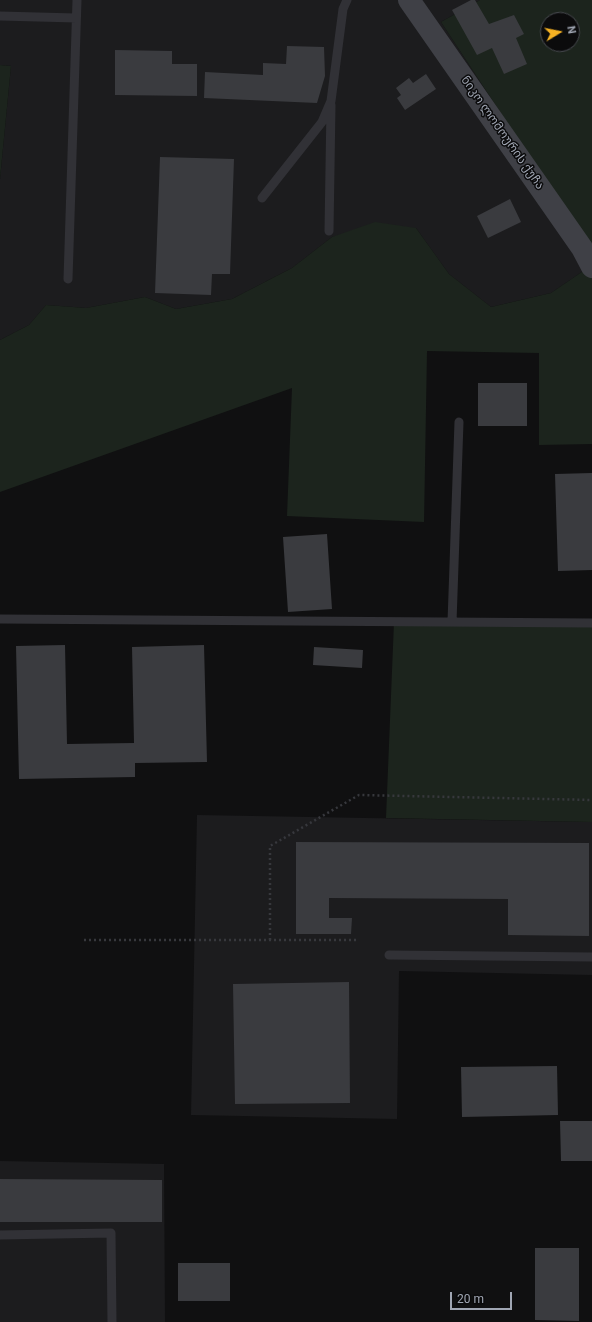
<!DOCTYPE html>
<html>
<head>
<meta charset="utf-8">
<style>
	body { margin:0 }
	#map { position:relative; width:592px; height:1322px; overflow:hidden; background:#101011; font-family:Roboto,sans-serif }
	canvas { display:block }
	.north { position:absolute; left:540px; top:12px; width:40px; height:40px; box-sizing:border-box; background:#0b0b0c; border:1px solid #47494f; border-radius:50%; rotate:80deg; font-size:11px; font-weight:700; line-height:16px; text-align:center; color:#a0a6b3 }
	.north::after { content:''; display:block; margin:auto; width:14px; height:18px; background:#f6b223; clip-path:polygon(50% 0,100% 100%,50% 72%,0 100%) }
	.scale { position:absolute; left:450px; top:1292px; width:62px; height:18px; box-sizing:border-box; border:2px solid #a0a6b3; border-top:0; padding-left:5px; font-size:12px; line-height:14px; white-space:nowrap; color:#a0a6b3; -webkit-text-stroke:3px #0b0b0c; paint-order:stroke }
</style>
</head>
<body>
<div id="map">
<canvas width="592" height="1322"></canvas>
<div class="north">N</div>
<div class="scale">20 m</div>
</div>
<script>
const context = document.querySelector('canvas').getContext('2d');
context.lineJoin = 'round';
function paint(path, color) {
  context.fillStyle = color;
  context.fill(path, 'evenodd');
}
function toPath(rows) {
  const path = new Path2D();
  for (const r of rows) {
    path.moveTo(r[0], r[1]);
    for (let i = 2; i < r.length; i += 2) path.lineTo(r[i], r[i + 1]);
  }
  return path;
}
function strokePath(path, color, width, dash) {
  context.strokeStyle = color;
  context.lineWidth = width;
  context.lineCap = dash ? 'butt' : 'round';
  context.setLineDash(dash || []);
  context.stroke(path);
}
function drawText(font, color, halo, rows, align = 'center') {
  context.font = font + ' Roboto,"Noto Sans Georgian",sans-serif';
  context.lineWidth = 3;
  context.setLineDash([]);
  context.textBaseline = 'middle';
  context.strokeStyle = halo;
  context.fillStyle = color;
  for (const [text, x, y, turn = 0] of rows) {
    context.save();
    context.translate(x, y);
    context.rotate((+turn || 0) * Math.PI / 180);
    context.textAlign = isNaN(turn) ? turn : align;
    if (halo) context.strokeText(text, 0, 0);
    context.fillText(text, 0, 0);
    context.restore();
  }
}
const built = toPath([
	[0,0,480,0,441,22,592,252,592,265,551,293,491,307,449,274,416,228,332,237,292,268,232,299,176,309,145,297,86,308,46,305,29,325,0,340,0,179,11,66,0,65],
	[197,815,592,822,592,975,399,971,397,1119,191,1115],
	[0,1161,164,1164,165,1322,0,1322]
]);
const green = toPath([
	[480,0,592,0,592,252,441,22],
	[548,20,572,20,572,44,548,44],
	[0,65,11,66,0,179],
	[375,222,416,228,449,274,491,307,551,293,592,265,592,444,539,445,539,353,427,351,424,522,287,516,292,388,0,492,0,340,29,325,46,305,86,308,145,297,176,309,232,299,292,268,332,237],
	[394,622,592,624,592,822,386,818]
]);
const building = toPath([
	[471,0,475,0,489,24,514,15,524,34,516,38,527,64,504,74,492,48,477,55,452,10],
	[287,46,324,47,325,76,317,103,204,98,205,72,263,75,263,63,286,64],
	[115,50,172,51,172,64,197,64,197,96,115,95],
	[426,74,436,89,405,110,397,98,401,95,396,88,409,78,413,83],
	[160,157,234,159,230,274,212,274,211,295,155,293],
	[510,199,521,222,488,238,477,216],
	[478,383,527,383,527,426,478,426],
	[592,473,592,570,558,571,555,474],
	[327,534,332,609,288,612,283,537],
	[65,645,67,744,134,743,132,647,204,645,207,762,135,763,135,777,19,779,16,646],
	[314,647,363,650,362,668,313,665],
	[296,842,589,843,589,936,508,935,508,899,329,898,329,918,352,918,351,934,296,934],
	[349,982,350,1103,235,1104,233,984],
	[557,1066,558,1115,462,1117,461,1067],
	[560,1121,592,1121,592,1161,561,1161],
	[0,1179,162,1180,162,1222,0,1222],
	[535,1248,579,1248,579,1321,535,1320],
	[178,1263,230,1263,230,1301,178,1301]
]);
const path = toPath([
	[84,940,359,940],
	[270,940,270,846,359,795,592,800]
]);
const lane = toPath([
	[0,16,76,18],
	[262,198,322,122,331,101,343,9,347,0],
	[329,231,331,105],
	[68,279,77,0],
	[0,619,592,623],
	[452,622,459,422],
	[389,955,592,957],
	[0,1235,111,1233,112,1322]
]);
const secondary = toPath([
	[409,0,582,248,592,267]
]);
const streetNames = [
	["ნიკო ლომოურის ქუჩა",502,133,55]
];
paint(built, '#1c1c1e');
paint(green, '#1c241d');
paint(building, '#3a3b3f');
strokePath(path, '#37383d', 2.5, [2, 3]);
strokePath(lane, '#313136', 9);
strokePath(secondary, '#3f4046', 22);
drawText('12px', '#a0a6b3', '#0b0b0c', streetNames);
</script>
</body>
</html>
